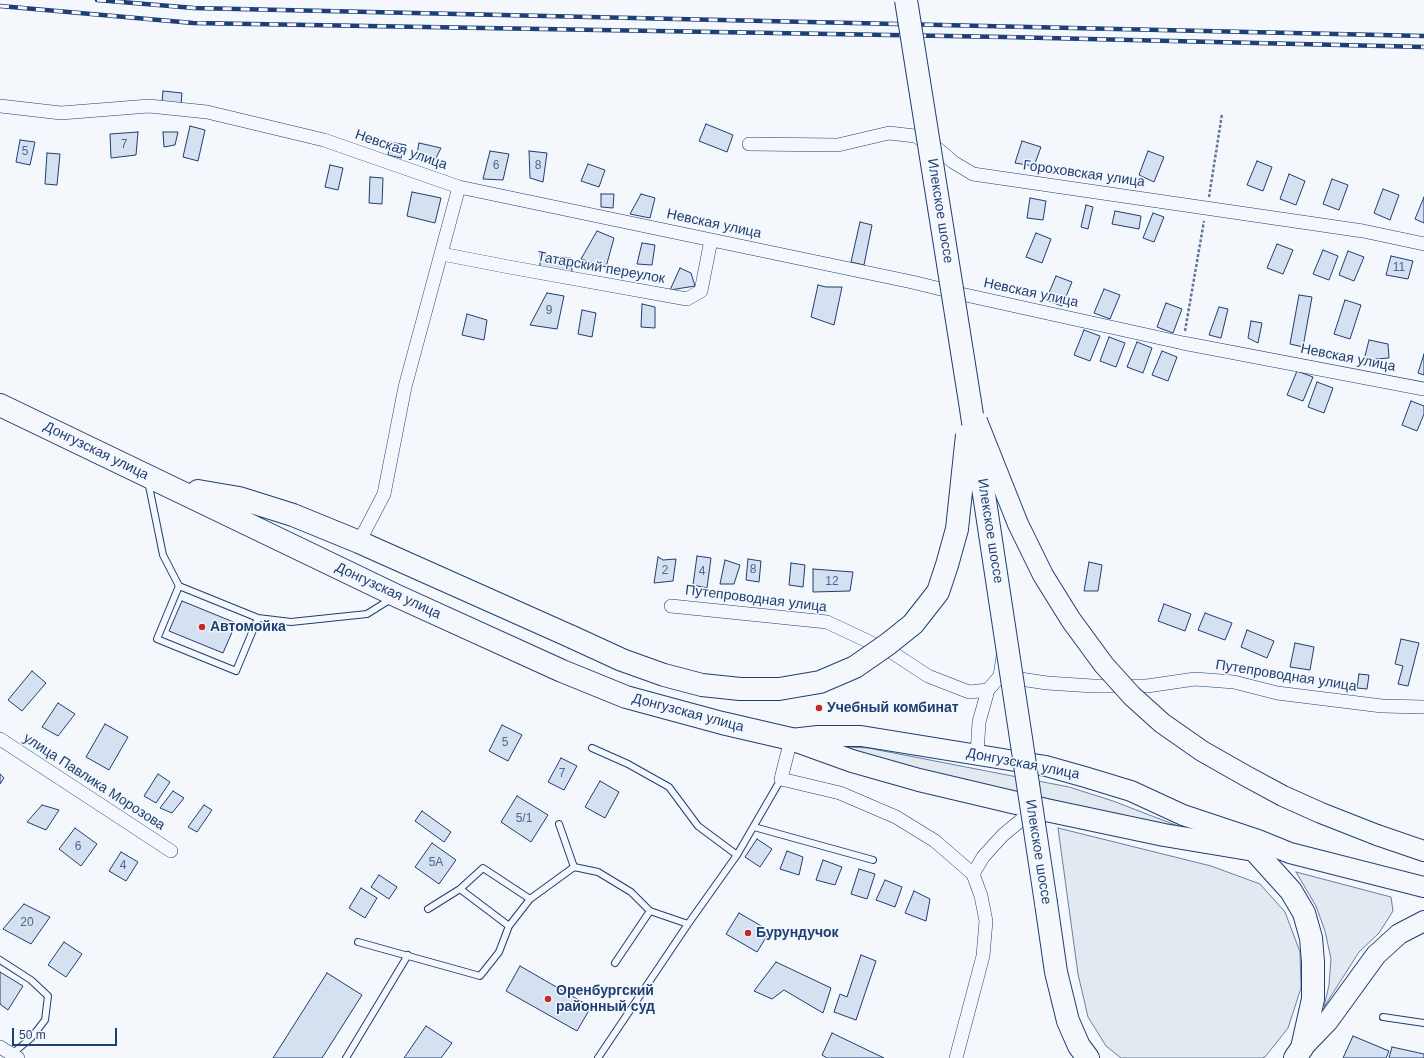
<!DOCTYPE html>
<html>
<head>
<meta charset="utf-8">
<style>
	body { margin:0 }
	#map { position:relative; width:1424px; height:1058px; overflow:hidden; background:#f4f7fb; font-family:Helvetica,sans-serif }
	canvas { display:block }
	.scale { position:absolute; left:12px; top:1028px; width:105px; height:18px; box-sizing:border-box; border:2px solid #1d3f73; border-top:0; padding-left:5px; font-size:12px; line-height:14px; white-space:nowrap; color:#1d3f73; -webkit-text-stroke:3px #f4f7fb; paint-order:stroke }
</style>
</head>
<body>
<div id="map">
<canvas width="1424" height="1058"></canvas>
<div class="scale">50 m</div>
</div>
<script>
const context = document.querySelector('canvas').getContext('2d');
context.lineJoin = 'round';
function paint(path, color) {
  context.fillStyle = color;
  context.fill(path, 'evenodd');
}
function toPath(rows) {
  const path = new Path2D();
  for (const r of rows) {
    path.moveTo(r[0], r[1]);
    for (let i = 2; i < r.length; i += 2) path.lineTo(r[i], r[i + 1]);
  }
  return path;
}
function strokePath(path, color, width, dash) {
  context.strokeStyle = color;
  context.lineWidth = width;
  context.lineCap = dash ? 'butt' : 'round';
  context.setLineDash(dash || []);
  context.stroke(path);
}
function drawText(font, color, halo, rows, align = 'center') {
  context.font = font + ' Helvetica,sans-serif';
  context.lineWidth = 3;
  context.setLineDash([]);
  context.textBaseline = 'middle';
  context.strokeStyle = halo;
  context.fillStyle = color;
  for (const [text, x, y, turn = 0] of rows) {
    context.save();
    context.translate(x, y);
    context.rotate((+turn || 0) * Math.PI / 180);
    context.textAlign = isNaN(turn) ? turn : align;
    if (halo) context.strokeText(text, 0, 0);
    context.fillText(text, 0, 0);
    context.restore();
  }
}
const green = toPath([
	[827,746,868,748,1069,787,1113,801,1191,831,866,758,827,746],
	[1058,828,1211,866,1260,884,1285,912,1300,952,1301,988,1288,1028,1265,1057,1262,1058,1121,1058,1106,1046,1088,1017,1078,974,1058,828],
	[1296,872,1391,897,1393,911,1379,933,1359,952,1324,1007,1329,985,1331,959,1325,931,1316,906,1296,872]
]);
const building = toPath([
	[163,91,182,93,181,104,162,102,163,91],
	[706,124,733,135,727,152,699,141,706,124],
	[190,126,205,130,198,161,183,157,190,126],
	[138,132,136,155,111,158,110,134,138,132],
	[163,132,178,132,175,145,164,147,163,132],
	[20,140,35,142,30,165,16,162,20,140],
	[1022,141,1041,147,1034,166,1015,163,1022,141],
	[390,142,406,145,401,158,388,155,390,142],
	[419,143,441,148,434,162,416,159,419,143],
	[490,151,509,154,503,180,483,179,490,151],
	[529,151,547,153,543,182,530,178,529,151],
	[1148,151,1164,157,1154,182,1139,175,1148,151],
	[47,153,60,154,57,185,45,184,47,153],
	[1257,161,1272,167,1263,191,1247,185,1257,161],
	[588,164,605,170,599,187,581,181,588,164],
	[330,165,343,168,338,190,325,187,330,165],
	[1289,174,1305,181,1296,205,1280,199,1289,174],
	[370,177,383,178,382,204,369,203,370,177],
	[1332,179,1348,185,1339,210,1323,204,1332,179],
	[1383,189,1399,195,1390,220,1374,213,1383,189],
	[412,192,441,198,435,223,407,216,412,192],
	[601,194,614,194,613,208,601,207,601,194],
	[641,194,655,198,650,218,630,214,641,194],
	[1424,197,1424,223,1415,219,1424,197],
	[1030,198,1046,201,1043,220,1027,218,1030,198],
	[1086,205,1093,207,1088,229,1081,227,1086,205],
	[1115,211,1141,216,1139,229,1112,224,1115,211],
	[1153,213,1164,217,1154,242,1143,238,1153,213],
	[860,222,872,225,864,265,851,262,860,222],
	[597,231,614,238,606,267,581,259,597,231],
	[1036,233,1051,239,1042,263,1026,257,1036,233],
	[642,243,655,245,652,265,637,264,642,243],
	[1277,244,1293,250,1283,274,1267,268,1277,244],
	[1323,250,1338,256,1329,280,1313,274,1323,250],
	[1348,251,1364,257,1354,281,1339,275,1348,251],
	[540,254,571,258,572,272,540,268,540,254],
	[1391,256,1413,261,1408,279,1386,275,1391,256],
	[680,268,691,273,695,286,670,290,680,268],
	[1056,276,1072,282,1062,306,1046,300,1056,276],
	[818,285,826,287,842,287,834,325,811,317,818,285],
	[1104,289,1120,295,1110,319,1094,313,1104,289],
	[547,293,564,296,557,329,530,325,547,293],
	[1299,295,1312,297,1303,347,1290,344,1299,295],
	[1345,300,1361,305,1350,339,1334,334,1345,300],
	[1166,303,1182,309,1173,333,1157,327,1166,303],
	[642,304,655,307,655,328,641,327,642,304],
	[1219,307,1228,309,1221,338,1209,335,1219,307],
	[582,310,596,313,592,337,578,334,582,310],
	[467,314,487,320,484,340,462,335,467,314],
	[1251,321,1262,323,1258,343,1248,338,1251,321],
	[1084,330,1100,336,1090,361,1074,355,1084,330],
	[1109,337,1125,343,1116,367,1100,361,1109,337],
	[1369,340,1388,344,1389,358,1364,360,1369,340],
	[1137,342,1152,348,1143,373,1127,367,1137,342],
	[1162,351,1177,357,1168,381,1152,375,1162,351],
	[1424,354,1424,375,1418,373,1424,354],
	[1297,371,1313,377,1303,401,1287,395,1297,371],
	[1317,382,1333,388,1324,413,1308,407,1317,382],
	[1411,401,1424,406,1424,414,1417,431,1402,425,1411,401],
	[697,556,711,558,707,588,693,585,697,556],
	[658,557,663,560,676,559,673,581,654,583,658,557],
	[748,559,761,561,759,582,746,580,748,559],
	[725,560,740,565,734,584,720,584,725,560],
	[1089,562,1102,565,1098,591,1084,591,1089,562],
	[791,563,805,565,803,587,789,585,791,563],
	[813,569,853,572,850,591,813,592,813,569],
	[182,601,236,623,223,653,169,631,182,601],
	[1164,604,1191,614,1185,631,1158,621,1164,604],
	[1205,613,1232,623,1225,640,1198,630,1205,613],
	[1247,630,1274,641,1267,658,1241,647,1247,630],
	[1401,639,1419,643,1408,686,1398,684,1403,666,1395,664,1401,639],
	[1295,643,1314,647,1310,670,1290,667,1295,643],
	[32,671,46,683,22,711,8,700,32,671],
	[1359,674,1369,675,1367,689,1357,688,1359,674],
	[58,703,75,714,58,736,42,727,58,703],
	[105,724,128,737,109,770,86,757,105,724],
	[502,725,522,735,508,761,489,751,502,725],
	[561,758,577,766,564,790,548,782,561,758],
	[0,774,4,778,0,784,0,774],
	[158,774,170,782,156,803,144,796,158,774],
	[600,781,619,792,605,818,585,807,600,781],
	[173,791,184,798,172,813,160,808,173,791],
	[517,796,548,815,531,842,501,822,517,796],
	[42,805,59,810,46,830,27,822,42,805],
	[204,805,212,810,197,832,188,827,204,805],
	[422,811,451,832,444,842,415,821,422,811],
	[75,828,97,844,81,866,59,849,75,828],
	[757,839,772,849,760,867,745,857,757,839],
	[432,843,456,860,439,884,415,867,432,843],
	[787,851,803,857,799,875,780,869,787,851],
	[121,852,138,862,126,881,109,871,121,852],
	[823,860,842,867,835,885,816,880,823,860],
	[859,869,875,874,867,899,851,894,859,869],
	[379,875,397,887,389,899,371,887,379,875],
	[885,880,902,887,895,907,876,900,885,880],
	[361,888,377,898,365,918,349,908,361,888],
	[914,891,930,899,926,921,905,913,914,891],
	[24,904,50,917,31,944,3,929,24,904],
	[739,913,770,931,757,952,726,934,739,913],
	[64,942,82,954,66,977,48,965,64,942],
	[861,955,876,961,856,1020,834,1012,840,994,847,997,861,955],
	[776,962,831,988,823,1013,784,990,772,999,754,991,776,962],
	[520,966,591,1007,577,1031,506,991,520,966],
	[0,972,23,986,8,1010,0,1004,0,972],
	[327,973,362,995,322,1058,273,1058,327,973],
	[426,1026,452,1043,441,1058,404,1058,426,1026],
	[832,1033,884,1058,827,1058,822,1055,832,1033],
	[1353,1036,1389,1051,1386,1058,1343,1058,1353,1036],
	[1392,1047,1424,1054,1424,1058,1389,1058,1392,1047]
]);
const path = toPath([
	[1209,197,1222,114],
	[1185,331,1204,221]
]);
const lane = toPath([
	[148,481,163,555,179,586,258,618,236,671,157,639,179,586],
	[258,618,291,622,367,614,391,599],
	[592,748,628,764,669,787,698,826,737,855],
	[559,824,574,867],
	[754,827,873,860],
	[460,889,509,926],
	[428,909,460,889,483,868,530,899],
	[358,942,480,976,499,952,509,926,530,899,574,867,598,872,631,892,650,911,688,924],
	[0,960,31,980,48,996,45,1020,31,1038,12,1054],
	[615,963,650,911],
	[1383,1017,1424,1023],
	[346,1058,408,955],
	[598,1058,688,924,737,855,781,779]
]);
const street = toPath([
	[0,106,61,113,149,106,207,112,324,140,459,187,912,282,961,294,1183,343,1424,389],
	[749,144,838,145,889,133,915,136,938,149,953,162,973,174,1363,231,1424,244],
	[442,254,509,267,687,299,701,291,711,240],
	[359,542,384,494,405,387,459,187],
	[671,606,827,622,893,653,928,676,969,692,988,690],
	[1007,677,1047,683,1093,686,1147,686,1195,679,1234,682,1277,693,1382,706,1424,707],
	[0,739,171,851],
	[791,739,781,779,840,793,896,817,935,841,973,874],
	[977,755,979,722,988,690,1000,676,1003,656],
	[973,874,983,857,1003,835,1020,821,1037,813],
	[0,1047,18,1058],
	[956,1058,983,956,986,921,981,896,973,874]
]);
const primary = toPath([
	[791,739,818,736,861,736,1046,766,1085,777,1131,791,1183,815,1258,840,1290,853,1424,887],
	[1377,835,1424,851],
	[1302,1048,1328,1021,1376,955,1399,934,1424,921]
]);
const highway = toPath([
	[0,405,397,596,562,671,626,697,722,723,791,739,852,761,919,780,1046,810,1164,835,1254,850,1291,891,1304,913,1311,938,1313,962,1313,999,1302,1048,1295,1058],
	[198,491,239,498,293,515,359,542,572,637],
	[1046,903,1056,972,1068,1021,1079,1046,1088,1058]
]);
const rail = toPath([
	[97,0,194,8,1424,36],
	[0,6,193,23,1005,37,1424,47]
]);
const primaryBridge = toPath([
	[977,421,1018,524,1043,575,1071,620,1104,665,1132,696,1162,723,1202,751,1246,776,1283,796,1321,813,1377,835]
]);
const highwayBridge = toPath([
	[906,0,970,402,1046,903],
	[572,637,622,660,664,675,702,685,740,689,779,689,820,682,855,667,888,644,913,624,938,592,947,565,957,529,967,435]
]);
const markers = [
	[202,627,4,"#c62828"],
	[819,708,4,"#c62828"],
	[748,933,4,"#c62828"],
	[548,999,4,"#c62828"]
];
const numberNames = [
	["7",124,145],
	["5",25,152],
	["6",496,166],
	["8",538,166],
	["11",1399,268],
	["9",549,311],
	["8",753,570],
	["2",665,571],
	["4",702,572],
	["12",832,582],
	["5",505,743],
	["7",562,774],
	["5/1",524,819],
	["6",78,847],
	["5А",436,863],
	["4",123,866],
	["20",27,923]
];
const streetNames = [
	["Невская улица",401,150,19],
	["Гороховская улица",1084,174,8],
	["Илекское шоссе",940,211,81],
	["Невская улица",714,224,12],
	["Татарский переулок",601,268,10],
	["Невская улица",1031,293,12],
	["Невская улица",1348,358,11],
	["Донгузская улица",96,451,26],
	["Илекское шоссе",990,531,81],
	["Донгузская улица",388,591,25],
	["Путепроводная улица",756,599,7],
	["Путепроводная улица",1286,676,9],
	["Донгузская улица",688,713,15],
	["Донгузская улица",1023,764,11],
	["улица Павлика Морозова",94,782,33],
	["Илекское шоссе",1038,852,81]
];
const poiNames = [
	["Автомойка",210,627],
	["Учебный комбинат",827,708],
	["Бурундучок",756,933],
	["Оренбургский",556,991],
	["районный суд",556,1007]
];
paint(green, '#e3e9f0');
strokePath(green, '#687fa3', 1);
paint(building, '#d5e0f0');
strokePath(building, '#1d3f73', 1);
strokePath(lane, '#1d3f73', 8);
strokePath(street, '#1d3f73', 14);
strokePath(primary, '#1d3f73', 22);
strokePath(highway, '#1d3f73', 24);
strokePath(path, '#5e769c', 2.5, [3, 2]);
strokePath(lane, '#f4f7fb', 6);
strokePath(street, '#f4f7fb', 13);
strokePath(primary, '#f4f7fb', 20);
strokePath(highway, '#f4f7fb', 22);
strokePath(rail, '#1d3f73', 4.5);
strokePath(rail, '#f4f7fb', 3, [9]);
strokePath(primaryBridge, '#1d3f73', 22, []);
strokePath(highwayBridge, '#1d3f73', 24, []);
strokePath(primaryBridge, '#f4f7fb', 20);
strokePath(highwayBridge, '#f4f7fb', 22);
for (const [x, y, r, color] of markers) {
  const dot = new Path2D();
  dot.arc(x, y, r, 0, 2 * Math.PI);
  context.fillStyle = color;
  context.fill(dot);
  strokePath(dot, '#f4f7fb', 1.5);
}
drawText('12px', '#4b6792', null, numberNames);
drawText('14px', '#1d3f73', '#f4f7fb', streetNames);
drawText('bold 14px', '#1d3f73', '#f4f7fb', poiNames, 'left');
</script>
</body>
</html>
